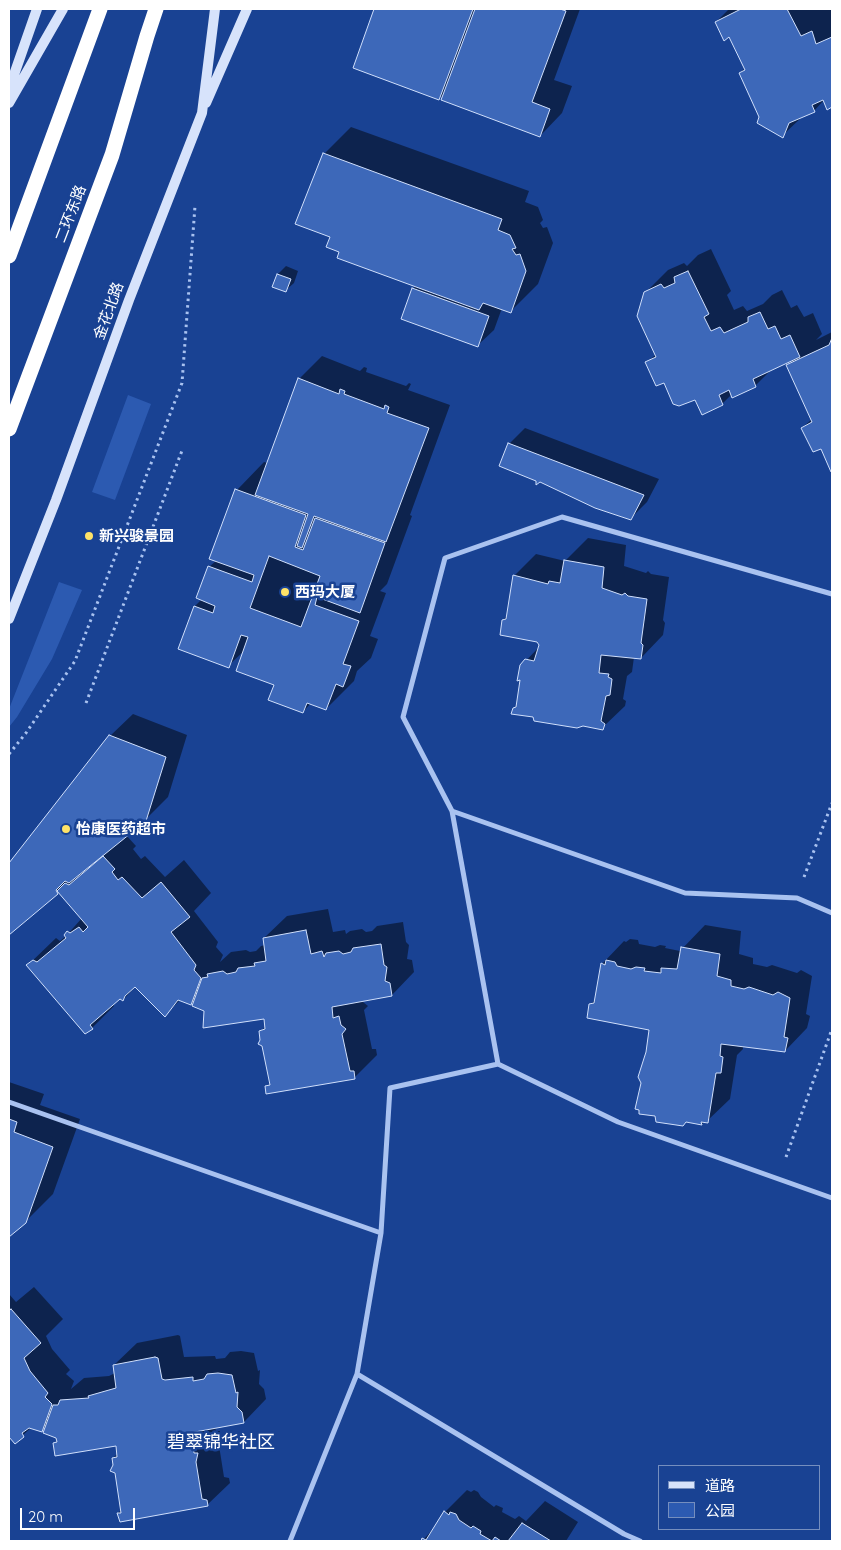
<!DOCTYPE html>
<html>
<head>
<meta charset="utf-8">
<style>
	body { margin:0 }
	#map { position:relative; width:841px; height:1550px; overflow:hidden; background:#194293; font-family:Quicksand,"Noto Sans SC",sans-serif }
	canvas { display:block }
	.frame { position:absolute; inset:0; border:10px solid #fff; pointer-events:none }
	.legend { position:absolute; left:658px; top:1465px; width:162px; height:65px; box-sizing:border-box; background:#194293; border:1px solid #758ebe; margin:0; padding:6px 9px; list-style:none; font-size:15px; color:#fff }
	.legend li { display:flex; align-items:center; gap:10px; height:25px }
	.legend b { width:25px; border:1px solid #758ebe }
	.scale { position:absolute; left:20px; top:1508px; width:115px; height:22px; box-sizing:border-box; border:2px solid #fff; border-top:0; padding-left:6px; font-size:15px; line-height:18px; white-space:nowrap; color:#fff; -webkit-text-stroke:4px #194293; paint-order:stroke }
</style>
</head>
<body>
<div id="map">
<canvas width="841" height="1550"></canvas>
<div class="frame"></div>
<ul class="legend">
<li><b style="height:6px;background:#d7e3fb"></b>道路</li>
<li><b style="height:14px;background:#2c5ab1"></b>公园</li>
</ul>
<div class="scale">20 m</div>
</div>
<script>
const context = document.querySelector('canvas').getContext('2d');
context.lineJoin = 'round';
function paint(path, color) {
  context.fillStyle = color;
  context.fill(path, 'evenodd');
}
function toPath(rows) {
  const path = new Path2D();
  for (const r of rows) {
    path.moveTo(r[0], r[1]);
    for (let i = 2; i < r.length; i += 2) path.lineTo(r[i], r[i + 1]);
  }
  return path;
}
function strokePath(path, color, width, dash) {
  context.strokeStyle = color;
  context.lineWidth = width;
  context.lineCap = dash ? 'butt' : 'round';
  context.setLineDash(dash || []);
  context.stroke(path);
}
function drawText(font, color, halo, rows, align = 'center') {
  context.font = font + ' Quicksand,"Noto Sans SC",sans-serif';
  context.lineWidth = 5;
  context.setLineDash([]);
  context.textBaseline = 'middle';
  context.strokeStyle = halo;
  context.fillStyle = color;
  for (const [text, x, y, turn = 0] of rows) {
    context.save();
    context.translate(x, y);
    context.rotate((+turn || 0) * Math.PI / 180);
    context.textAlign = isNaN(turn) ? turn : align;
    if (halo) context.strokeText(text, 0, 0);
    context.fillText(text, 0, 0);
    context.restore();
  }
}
const green = toPath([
	[128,395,151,404,115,500,92,492],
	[59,582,82,590,52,659,17,717,9,727,9,709]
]);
const shadow = toPath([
	[376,9,580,9,554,80,572,86,562,113,540,136,446,92,439,99,354,67],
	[729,9,832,9,832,105,828,108,824,100,814,111,803,116,782,136,761,117,740,73,745,68,730,36,716,22],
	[351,127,529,191,525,202,538,207,543,220,540,223,543,228,547,227,553,243,538,284,511,311,502,308,494,330,478,345,413,289,416,285,341,251,331,236,324,154],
	[711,249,731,291,727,295,734,310,743,306,747,311,763,304,772,295,782,290,791,308,797,305,804,317,813,313,822,334,816,340,832,332,832,470,821,448,802,428,812,419,788,365,794,359,773,368,755,386,732,394,722,404,695,398,664,382,647,363,656,354,645,293,668,270,684,263,687,266,698,255],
	[286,266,298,271,294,283,286,290,274,286,278,274],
	[322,356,360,371,364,367,367,368,366,372,406,386,409,383,411,384,408,390,450,405,410,515,412,516,387,584,380,591,386,593,370,636,378,639,371,658,357,671,354,681,326,709,311,703,303,712,275,684,245,650,228,666,195,606,202,599,209,567,217,560,211,558,237,490,264,462,268,463,299,379],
	[525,428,659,479,647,502,631,518,540,481,509,444],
	[588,538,626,545,624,566,646,573,648,571,651,574,669,577,663,620,665,623,663,635,641,658,634,657,632,672,627,676,623,699,626,701,625,706,602,728,534,716,514,708,517,705,521,679,521,666,539,647,540,644,538,641,503,620,507,616,514,576,536,554,565,561],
	[133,714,187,735,168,797,145,820,126,835,136,846,133,849,141,859,145,856,165,877,184,860,211,893,194,911,218,942,216,947,223,955,220,962,231,952,246,950,250,952,256,951,261,946,265,945,264,938,287,916,328,909,333,932,345,930,346,934,350,931,362,929,366,932,372,931,377,926,403,922,406,942,409,945,407,959,412,960,414,972,392,995,362,1000,363,1002,368,1006,364,1010,372,1049,376,1049,377,1055,354,1078,267,1087,271,1083,261,1031,266,1026,265,1017,206,1011,197,998,191,1004,180,1000,165,1015,136,986,123,1000,120,998,113,1004,114,1006,92,1028,28,965,56,938,60,941,66,936,82,918,59,891,9,933,9,865,110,736],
	[705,925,741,931,739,954,753,958,753,964,767,967,772,965,797,973,801,970,812,976,806,1014,810,1016,807,1028,785,1051,743,1046,743,1049,737,1055,730,1099,707,1121,705,1121,702,1124,686,1121,648,1052,651,1029,591,1004,596,999,602,964,624,941,626,942,630,939,638,940,639,944,655,947,660,945,666,946,665,948,680,951],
	[9,1082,44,1094,40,1105,80,1119,53,1194,25,1222,9,1235],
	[34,1287,63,1319,46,1336,52,1349,70,1370,66,1374,74,1381,71,1389,84,1378,109,1376,115,1373,114,1365,137,1343,178,1335,180,1336,184,1357,215,1356,216,1359,225,1358,230,1352,241,1351,254,1353,258,1371,260,1370,259,1384,264,1389,266,1399,244,1422,215,1427,216,1431,220,1431,218,1439,224,1477,229,1478,230,1483,207,1505,121,1521,118,1513,122,1509,113,1458,118,1453,117,1445,54,1444,58,1440,47,1425,41,1431,32,1427,15,1442,9,1435,9,1294,16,1302],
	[467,1490,471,1492,474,1490,478,1492,481,1497,494,1507,496,1505,503,1508,502,1512,515,1519,519,1516,526,1521,545,1501,578,1522,566,1541,422,1541,436,1526,445,1512]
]);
const building = toPath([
	[374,9,473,9,439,100,353,68,374,9],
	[475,9,560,9,566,11,532,102,550,109,540,137,441,100,475,9],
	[741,9,787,9,801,36,812,31,816,44,832,37,832,107,827,110,823,100,812,105,815,112,789,123,783,138,757,123,759,117,739,73,745,70,729,37,724,41,715,22,741,9],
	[323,153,502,219,498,230,510,235,516,248,512,249,516,255,520,254,526,271,511,313,483,303,479,310,337,258,339,252,326,247,330,237,295,224,323,153],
	[688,271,709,314,704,317,711,331,720,327,724,333,748,322,748,317,760,312,768,329,775,326,781,339,790,335,800,357,753,379,756,387,732,398,729,390,719,395,723,405,702,415,695,400,679,406,673,404,664,383,656,386,645,362,656,357,637,316,644,292,661,284,664,288,675,283,674,277,688,271],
	[277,274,291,279,286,292,272,287,277,274],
	[412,288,489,316,478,347,401,319,412,288],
	[832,338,832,471,831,472,821,449,813,452,801,428,812,422,786,365,829,345,832,338],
	[298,378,339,394,340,389,345,391,344,394,384,409,385,405,389,407,387,413,429,428,386,542,314,516,302,548,297,546,308,514,255,495,298,378],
	[508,443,644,495,631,520,595,508,540,482,536,485,536,481,499,466,508,443],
	[235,489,306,515,295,547,303,550,315,518,385,543,360,613,317,597,315,605,359,621,343,664,351,666,343,687,336,684,326,710,307,703,303,713,268,700,274,685,236,671,248,637,241,635,229,668,178,649,194,606,213,613,215,606,196,598,208,566,252,582,254,575,209,559,235,489],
	[269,556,320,576,301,627,250,608,269,556],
	[564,560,604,567,602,588,622,595,625,593,628,596,647,599,641,643,643,645,641,659,601,655,599,673,609,674,608,677,612,679,610,695,606,696,601,721,605,724,603,730,583,726,577,728,534,721,533,717,511,714,513,708,516,707,520,680,517,681,520,665,525,659,534,661,539,645,537,642,500,635,502,620,506,619,513,575,548,584,549,581,560,583,564,560],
	[109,735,166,757,146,821,69,883,65,881,56,890,58,894,9,935,9,863,109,735],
	[103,856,115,869,112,872,118,880,122,877,142,898,161,882,190,917,171,932,196,965,194,970,201,978,191,1005,178,1000,165,1017,135,987,125,996,123,1001,120,999,90,1025,93,1029,85,1034,26,965,33,960,37,962,66,938,64,935,67,931,70,933,79,927,83,932,88,927,57,891,65,883,69,885,103,856],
	[306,930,311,954,322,951,324,957,326,953,339,951,343,954,351,952,353,948,381,944,384,965,387,967,385,981,390,983,392,996,332,1007,333,1018,339,1016,341,1025,346,1029,342,1034,350,1071,354,1071,355,1079,266,1094,265,1086,270,1085,262,1046,258,1044,260,1040,259,1031,265,1029,264,1019,203,1028,204,1011,192,1006,202,978,208,977,207,974,223,971,227,974,236,972,238,968,255,966,254,963,266,961,263,938,306,930],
	[681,947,720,954,717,976,731,980,731,986,744,989,749,987,773,995,778,992,790,998,784,1037,788,1038,785,1052,721,1044,720,1056,723,1057,721,1073,716,1073,708,1123,701,1122,702,1125,686,1122,683,1126,656,1122,655,1116,639,1114,639,1110,635,1109,641,1083,638,1077,646,1052,649,1030,587,1018,589,1004,594,1003,601,963,605,965,606,960,615,962,617,966,631,969,636,967,645,968,644,971,661,973,661,968,677,969,681,947],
	[9,1119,17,1122,14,1132,53,1147,26,1223,9,1237,9,1119],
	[11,1309,41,1343,24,1358,30,1371,48,1393,45,1397,52,1404,42,1432,29,1428,22,1433,24,1437,15,1444,9,1437,9,1311,11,1309],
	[155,1357,158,1358,162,1379,165,1380,193,1377,193,1381,204,1379,207,1374,218,1373,232,1375,236,1393,238,1392,237,1407,242,1412,244,1423,184,1434,186,1444,193,1445,194,1453,198,1453,196,1462,202,1499,207,1500,208,1506,120,1522,117,1513,121,1513,115,1473,110,1471,113,1465,112,1458,117,1457,116,1446,55,1456,53,1443,57,1442,56,1438,43,1433,53,1405,58,1405,60,1400,89,1398,88,1396,116,1388,113,1365,155,1357],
	[444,1511,449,1515,450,1512,456,1514,459,1520,471,1528,473,1526,481,1531,480,1534,492,1541,495,1537,501,1541,421,1541,422,1538,426,1540,444,1511],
	[522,1523,551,1541,508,1541,522,1523]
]);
const path = toPath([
	[86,703,183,448],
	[9,754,26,733,75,661,182,383,195,206],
	[804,877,832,803],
	[786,1157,832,1029]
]);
const street = toPath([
	[832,594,562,517,445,558,403,717,452,811,685,893,797,898,832,913],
	[452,811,498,1064],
	[9,1102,381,1233],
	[290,1541,357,1374],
	[640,1541,624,1534,357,1374,381,1233,390,1088,498,1064,618,1122,832,1198]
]);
const secondary = toPath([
	[9,89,37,9],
	[9,103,63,9],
	[206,103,247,9],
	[9,619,56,500,129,300,202,113,215,9]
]);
const highway = toPath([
	[9,256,100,9],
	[9,429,112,155,147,36,156,9]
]);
const markers = [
	[89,536,5,"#ffe368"],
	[285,592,5,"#ffe368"],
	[66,829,5,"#ffe368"]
];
const streetNames = [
	["二环东路",71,214,-69],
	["金花北路",109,311,-70]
];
const poiNames = [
	["新兴骏景园",99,536],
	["西玛大厦",295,592],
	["怡康医药超市",76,829]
];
const quarterNames = [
	["碧翠锦华社区",221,1443]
];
paint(green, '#2c5ab1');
paint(shadow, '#0007');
paint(building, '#3d68b9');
strokePath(building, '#d0dffb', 1);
strokePath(path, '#a9c2f0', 3, [2.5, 4]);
strokePath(street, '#a9c2f0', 5);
strokePath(secondary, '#d7e3fb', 10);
strokePath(highway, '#fff', 15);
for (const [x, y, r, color] of markers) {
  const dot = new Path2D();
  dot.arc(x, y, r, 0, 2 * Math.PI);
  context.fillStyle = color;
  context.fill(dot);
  strokePath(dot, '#194293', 2);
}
drawText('15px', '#fff', '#194293', streetNames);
drawText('bold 15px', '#fff', '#194293', poiNames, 'left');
drawText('18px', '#fff', '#194293', quarterNames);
</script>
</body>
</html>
